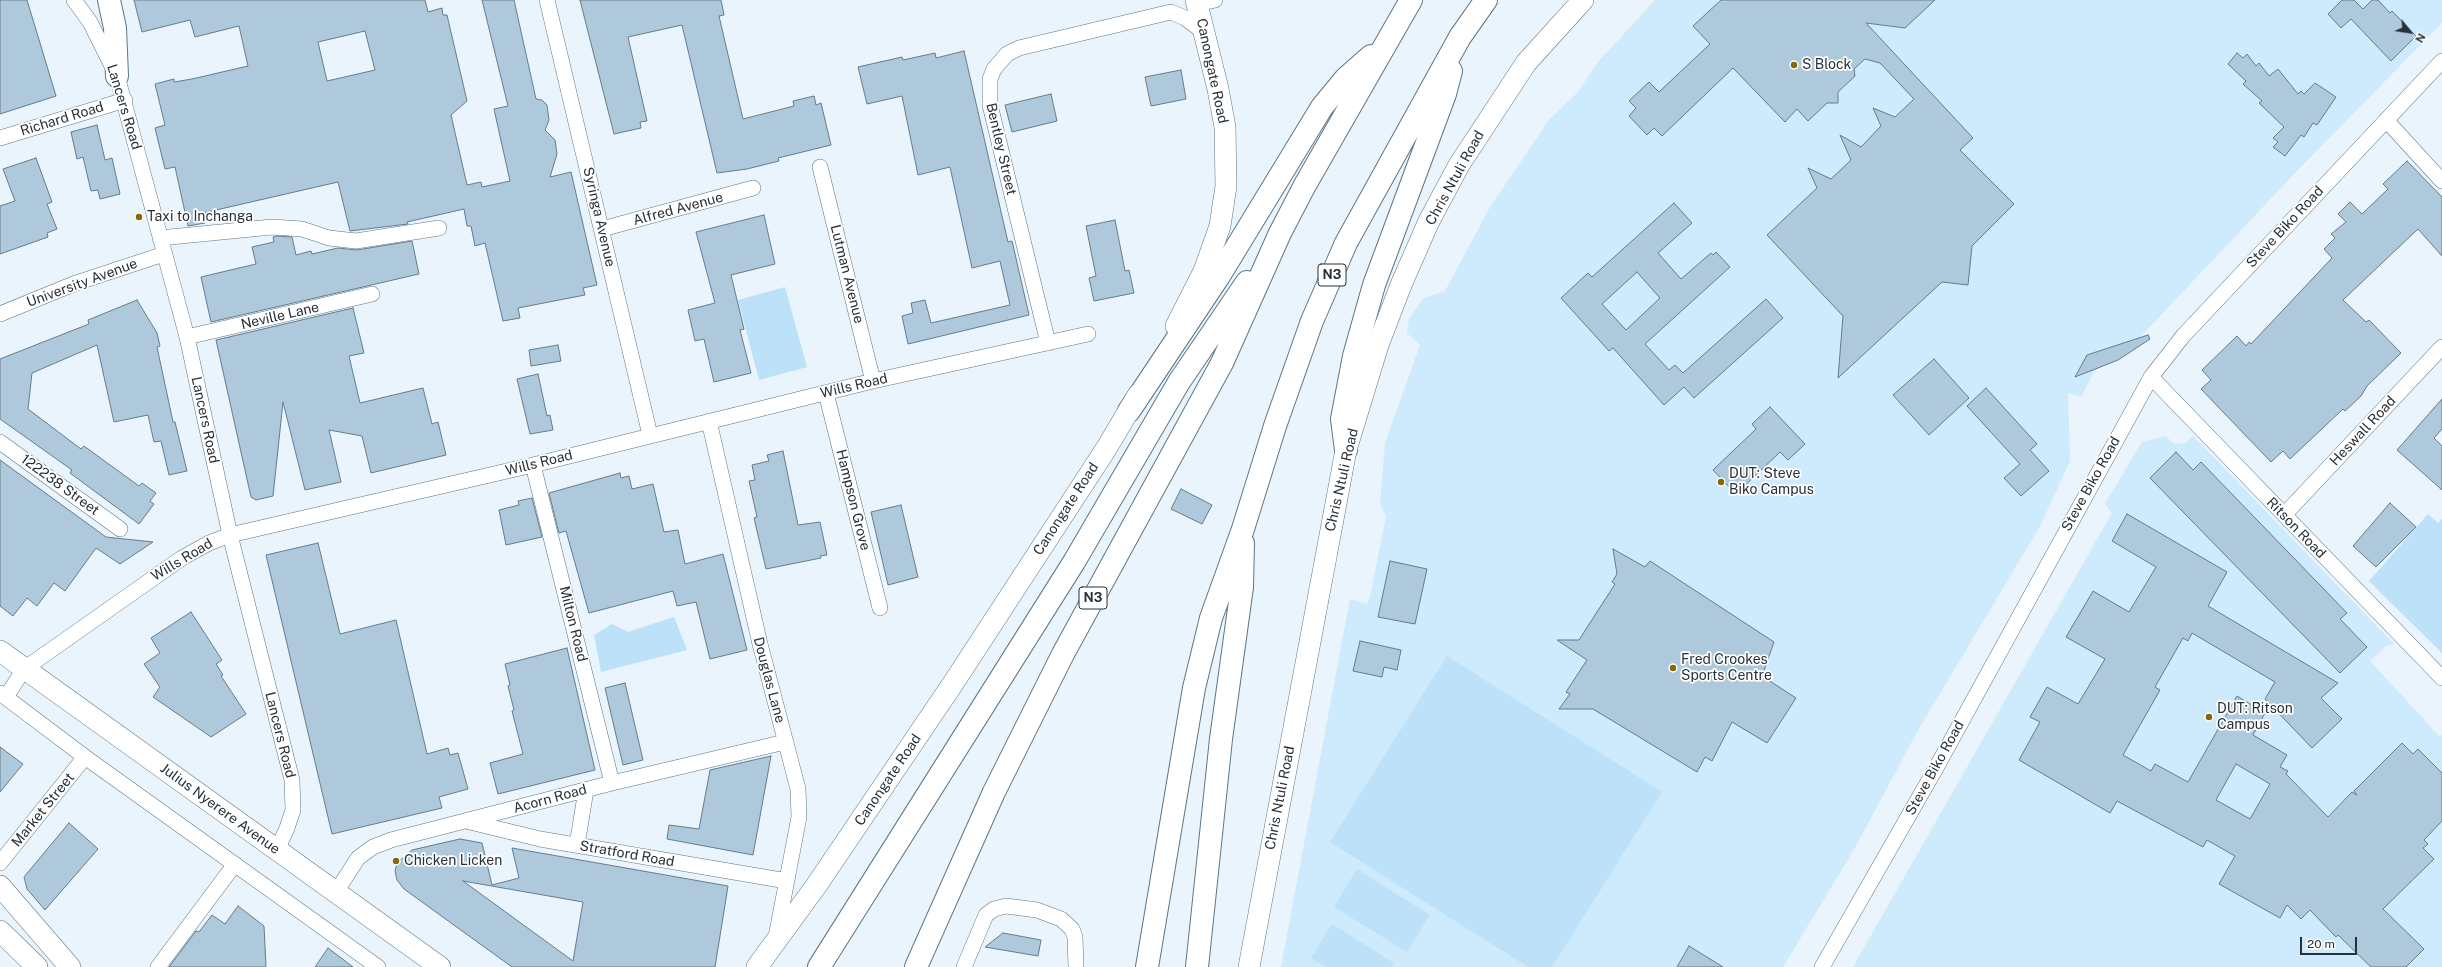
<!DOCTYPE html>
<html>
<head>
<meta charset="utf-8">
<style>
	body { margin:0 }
	#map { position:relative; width:2442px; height:967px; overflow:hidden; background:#e9f4fc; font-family:"Public Sans",sans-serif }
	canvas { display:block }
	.north { position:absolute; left:2390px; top:12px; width:40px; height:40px; -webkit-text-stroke:3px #fff; paint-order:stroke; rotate:120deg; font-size:11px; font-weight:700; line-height:16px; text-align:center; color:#263138 }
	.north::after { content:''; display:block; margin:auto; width:14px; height:18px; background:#263138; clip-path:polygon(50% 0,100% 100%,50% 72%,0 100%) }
	.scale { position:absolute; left:2300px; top:937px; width:57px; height:18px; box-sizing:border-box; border:2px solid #263138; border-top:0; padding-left:5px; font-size:12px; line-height:14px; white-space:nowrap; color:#263138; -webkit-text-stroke:3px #fff; paint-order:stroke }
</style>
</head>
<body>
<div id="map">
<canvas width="2442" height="967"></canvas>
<div class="north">N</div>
<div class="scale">20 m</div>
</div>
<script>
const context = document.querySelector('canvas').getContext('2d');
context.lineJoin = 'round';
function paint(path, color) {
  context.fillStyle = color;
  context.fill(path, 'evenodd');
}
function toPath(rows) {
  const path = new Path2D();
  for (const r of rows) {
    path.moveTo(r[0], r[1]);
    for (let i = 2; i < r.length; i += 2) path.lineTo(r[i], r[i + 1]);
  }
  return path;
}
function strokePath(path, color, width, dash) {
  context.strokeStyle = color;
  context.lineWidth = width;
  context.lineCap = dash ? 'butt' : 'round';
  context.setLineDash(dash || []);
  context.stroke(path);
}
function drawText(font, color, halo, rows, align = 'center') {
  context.font = font + ' "Public Sans",sans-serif';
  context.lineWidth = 3.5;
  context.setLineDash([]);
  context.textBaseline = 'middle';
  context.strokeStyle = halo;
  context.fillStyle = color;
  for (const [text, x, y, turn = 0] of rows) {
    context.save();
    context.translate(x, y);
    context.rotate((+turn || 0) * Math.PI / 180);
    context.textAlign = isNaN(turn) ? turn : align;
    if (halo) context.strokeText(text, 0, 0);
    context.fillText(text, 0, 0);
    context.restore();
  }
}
const built = toPath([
	[1655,0,2442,0,2442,23,2295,173,2144,333,2131,351,2118,360,2095,370,2081,397,2068,393,2070,461,2040,526,1917,732,1856,846,1783,967,1281,967,1350,599,1367,604,1370,597,1386,516,1380,504,1385,443,1420,345,1407,333,1409,319,1424,298,1445,291,1490,207,1549,120,1577,93,1598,62],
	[2166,436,2174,444,2185,443,2193,436,2395,645,2387,645,2370,661,2440,737,2442,735,2442,967,1853,967,2112,513,2105,504,2142,442]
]);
const green = toPath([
	[785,287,807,367,759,380,738,300],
	[2428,514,2438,523,2442,519,2442,653,2369,581],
	[674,617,687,650,601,672,594,635,612,624,628,632],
	[1447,656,1662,792,1552,967,1528,967,1330,842],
	[1357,869,1430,915,1407,952,1334,907],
	[1332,924,1394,963,1392,967,1326,967,1311,958]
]);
const building = toPath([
	[0,0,27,0,56,96,0,114,0,0],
	[134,0,425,0,428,12,442,8,443,15,447,15,467,101,451,115,467,185,481,182,482,187,510,181,494,109,508,106,482,0,514,0,536,99,542,100,547,105,549,120,545,130,555,140,557,154,550,177,571,172,597,285,583,288,585,295,518,308,520,318,503,321,485,243,475,246,471,226,467,226,464,209,407,222,408,224,350,231,338,182,203,213,205,223,188,226,175,167,165,169,155,128,165,125,155,84,174,79,174,82,192,79,248,66,239,26,195,37,190,20,142,32,134,0],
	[365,31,375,70,327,81,318,42,365,31],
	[580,0,721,0,724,15,719,16,743,119,794,106,793,101,814,96,816,105,821,103,831,145,778,158,779,161,747,169,717,173,682,25,628,37,647,121,640,122,641,128,614,134,580,0],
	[1721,0,1935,0,1905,28,1866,23,1973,138,1960,150,2014,204,1972,246,1968,285,1942,282,1838,378,1843,316,1767,235,1817,188,1808,168,1831,179,1851,160,1840,135,1861,147,1881,126,1873,108,1895,117,1914,99,1880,63,1865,59,1854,69,1855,76,1838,92,1838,103,1827,103,1808,121,1797,109,1785,122,1733,68,1662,136,1654,128,1647,135,1629,116,1636,108,1629,101,1649,82,1659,92,1710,44,1693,26,1721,0],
	[2342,0,2354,0,2363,9,2372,0,2378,0,2390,13,2392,11,2416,36,2391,61,2351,19,2341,28,2328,14,2342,0],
	[964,51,1008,242,1012,241,1029,315,908,344,902,316,913,313,911,303,925,300,931,323,1010,305,1000,261,972,268,950,167,918,175,902,96,867,104,858,67,902,57,903,60,935,53,936,58,964,51],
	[2237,53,2243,58,2247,54,2256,66,2259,63,2269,76,2278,69,2298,94,2301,91,2304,94,2315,83,2336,97,2317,125,2313,123,2304,137,2301,135,2285,156,2273,147,2278,142,2273,138,2284,127,2259,103,2262,101,2243,84,2246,81,2228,64,2237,53],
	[1181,70,1186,99,1151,106,1145,77,1181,70],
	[1051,94,1057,121,1012,132,1005,105,1051,94],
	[97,125,105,160,112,158,120,194,100,199,98,190,91,191,83,157,77,159,71,132,97,125],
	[36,158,52,202,47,204,57,229,47,233,48,237,0,254,0,206,15,201,3,169,36,158],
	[2407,161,2442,197,2442,256,2418,229,2343,300,2366,322,2369,320,2401,353,2367,386,2361,396,2345,411,2343,409,2290,459,2283,451,2271,462,2201,389,2211,380,2202,370,2237,336,2246,346,2249,342,2251,344,2332,258,2324,249,2335,238,2331,234,2346,222,2338,214,2350,202,2362,214,2388,189,2383,184,2407,161],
	[1674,203,1692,223,1658,253,1681,279,1711,253,1713,255,1716,252,1730,267,1645,344,1669,370,1675,365,1683,373,1766,299,1783,318,1694,398,1684,387,1664,405,1613,348,1609,351,1561,298,1588,273,1592,277,1674,203],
	[1637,272,1660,298,1626,330,1602,304,1637,272],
	[764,215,775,264,731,275,744,329,740,330,751,373,714,382,704,339,695,341,688,310,715,303,696,232,764,215],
	[1115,220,1125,271,1129,270,1134,293,1094,301,1089,278,1096,276,1086,226,1115,220],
	[277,236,292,237,296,255,311,251,312,254,338,248,357,250,412,241,419,274,211,322,201,277,256,264,252,247,274,242,273,237,277,236],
	[137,300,157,333,160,346,157,347,173,422,175,422,187,471,169,475,161,441,154,442,148,415,114,422,97,345,32,373,28,409,81,449,84,446,139,486,142,483,156,493,150,501,154,504,139,524,70,473,72,470,0,419,0,359,89,324,88,320,137,300],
	[353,308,364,353,349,356,360,403,423,388,432,424,438,422,446,455,371,473,362,436,329,430,341,482,305,490,283,402,273,496,256,500,251,497,216,340,353,308],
	[2148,335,2150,339,2118,360,2075,377,2087,355,2148,335],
	[558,345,561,361,531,366,529,350,558,345],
	[1934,359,1969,398,1929,435,1893,395,1934,359],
	[538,374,547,416,550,415,553,430,530,434,517,379,538,374],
	[1986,388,2037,444,2030,450,2049,471,2021,496,2004,478,2020,464,1967,406,1986,388],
	[2442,399,2442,429,2434,438,2442,446,2442,490,2397,450,2442,399],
	[1770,407,1805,444,1788,460,1780,452,1736,494,1713,470,1756,429,1752,424,1770,407],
	[783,451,798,525,820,522,827,555,820,556,821,558,766,569,754,518,757,517,749,481,755,480,752,465,769,461,767,455,783,451],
	[2176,452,2193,470,2201,462,2347,613,2340,619,2367,647,2340,673,2150,478,2176,452],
	[0,460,106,537,153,542,120,564,96,548,65,591,54,583,37,606,27,598,13,616,0,606,0,460],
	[620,473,621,478,629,476,632,489,653,484,664,532,678,530,685,564,723,554,747,650,710,659,696,602,677,606,673,591,589,613,566,531,559,533,549,493,620,473],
	[1181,489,1212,505,1202,524,1171,509,1181,489],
	[532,498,542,537,506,545,499,510,519,505,518,501,532,498],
	[2390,503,2416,527,2376,567,2353,546,2390,503],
	[901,505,918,577,888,585,871,512,901,505],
	[2127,514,2227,572,2208,606,2338,683,2321,698,2342,719,2312,748,2265,699,2275,682,2192,633,2188,641,2183,638,2155,687,2160,690,2123,755,2151,771,2155,764,2188,782,2237,696,2265,713,2253,735,2287,755,2280,767,2288,771,2286,774,2328,817,2352,792,2357,795,2354,791,2402,743,2413,754,2418,749,2442,773,2442,821,2424,840,2428,844,2423,848,2434,859,2383,909,2424,949,2406,967,2371,967,2338,935,2336,937,2310,910,2301,919,2287,905,2280,918,2219,884,2235,856,2207,840,2203,847,2117,801,2110,813,2019,760,2040,722,2030,717,2047,687,2078,704,2105,659,2066,637,2093,591,2129,612,2156,567,2112,541,2127,514],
	[2236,764,2270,784,2250,819,2216,800,2236,764],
	[318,543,340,634,396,620,427,754,448,748,450,755,458,753,468,789,439,797,442,808,332,834,266,555,318,543],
	[1613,549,1645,567,1650,561,1774,642,1762,676,1796,698,1767,743,1732,722,1712,761,1705,757,1697,772,1593,709,1559,709,1570,694,1566,692,1587,660,1557,640,1579,640,1615,584,1612,582,1617,574,1613,549],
	[1390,561,1427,569,1415,624,1378,617,1390,561],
	[191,612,222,660,216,664,223,675,221,676,246,714,211,737,153,697,160,687,144,664,160,653,151,638,191,612],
	[1360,641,1401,650,1397,670,1384,667,1382,677,1353,671,1360,641],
	[567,648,595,770,498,794,490,763,523,754,512,711,514,710,508,686,510,685,505,664,567,648],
	[625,683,643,760,623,765,605,688,625,683],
	[0,747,23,764,0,792,0,747],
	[771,756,753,855,667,839,669,825,699,829,710,770,771,756],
	[69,823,98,849,45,910,27,889,24,877,69,823],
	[460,839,482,843,492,885,519,878,512,848,728,886,715,967,512,967,404,889,397,880,395,871,397,863,412,850,460,839],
	[463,881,583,902,573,961,463,881],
	[238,906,264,926,266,967,169,967,196,931,199,932,212,915,225,924,238,906],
	[1003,933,1041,940,1038,956,985,947,1003,933],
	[1689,946,1723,967,1677,967,1689,946],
	[328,948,353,967,315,967,328,948]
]);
const street = toPath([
	[74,0,90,22,117,76,187,337,230,535,292,780,293,810,287,828,277,850],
	[547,0,650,435],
	[1197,4,1215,0],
	[2386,120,2442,181],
	[0,138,125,100],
	[820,167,873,381],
	[602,229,753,188],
	[160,238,272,227,302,229,329,238,356,241,439,228],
	[0,314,76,283,164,254],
	[187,337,372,294],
	[1048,343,990,105,990,79,994,69,1007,54,1019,48,1171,12,1185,18,1205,33],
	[2151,377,2442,678],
	[826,393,880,608],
	[709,421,760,644,798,789,799,817,776,937],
	[0,442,120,529],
	[533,465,612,783],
	[2284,515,2442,347],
	[0,693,85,757,378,967],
	[6,697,24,669,182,558,209,543,230,535,533,465,873,381,1088,334],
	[470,822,540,839,787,881],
	[577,845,586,790],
	[0,863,85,757],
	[336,892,358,858,373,847,391,840,612,783,785,742],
	[158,967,235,864],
	[964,967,986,915,994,909,1006,906,1037,910,1061,919,1072,929,1075,937,1076,967],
	[1822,967,1936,768,2151,377,2183,336,2442,61]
]);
const secondary = toPath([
	[1176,326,1204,271,1220,226,1226,186,1225,127,1218,89,1196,0],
	[0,651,440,967],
	[0,886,70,967],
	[0,931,37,967],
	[757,967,816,886,954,682,1106,449,1138,395],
	[1249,967,1346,450,1378,345,1401,285,1429,221,1459,165,1526,63,1583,0]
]);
const primary = toPath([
	[109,0,115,28,117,76]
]);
const highway = toPath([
	[1129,411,1219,276,1322,107,1346,78,1371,56],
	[1346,450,1342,419,1354,356,1374,285,1445,94,1451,71],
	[819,967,1074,562,1179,382,1247,282],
	[916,967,994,792,1063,654,1222,363,1280,233,1305,185,1411,0],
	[1147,967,1194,688,1211,618,1243,529,1275,426,1312,321,1346,243,1460,37,1486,0],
	[1197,967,1221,739,1242,587,1243,543]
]);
const markers = [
	[1794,65,4,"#896907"],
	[139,217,4,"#896907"],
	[1721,482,4,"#896907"],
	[1673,668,4,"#896907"],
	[2209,717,4,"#896907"],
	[396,861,4,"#896907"]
];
const shields = [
	[1332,275,28],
	[1093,598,28]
];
const shieldNames = [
	["N3",1332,275],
	["N3",1093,598]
];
const poiNames = [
	["S Block",1802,65],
	["Taxi to Inchanga",147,217],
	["DUT: Steve",1729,474],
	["Biko Campus",1729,490],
	["Fred Crookes",1681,660],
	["Sports Centre",1681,676],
	["DUT: Ritson",2217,709],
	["Campus",2217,725],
	["Chicken Licken",404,861]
];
const streetNames = [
	["Canongate Road",1212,71,78],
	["Lancers Road",124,107,73],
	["Richard Road",62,119,-17],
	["Bentley Street",1001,149,77],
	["Chris Ntuli Road",1455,178,-61],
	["Alfred Avenue",678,209,-15],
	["Syringa Avenue",599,217,77],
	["Steve Biko Road",2285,227,-47],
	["Lutman Avenue",847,274,76],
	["University Avenue",82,283,-20],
	["Neville Lane",280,316,-13],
	["Wills Road",854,386,-13],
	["Lancers Road",205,420,78],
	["Heswall Road",2363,431,-47],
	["Wills Road",539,463,-14],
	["Chris Ntuli Road",1342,480,-77],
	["Steve Biko Road",2091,484,-61],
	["122238 Street",60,485,36],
	["Hampson Grove",853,500,76],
	["Canongate Road",1066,509,-57],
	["Ritson Road",2296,528,46],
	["Wills Road",182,560,-31],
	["Milton Road",573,624,76],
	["Douglas Lane",769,680,75],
	["Lancers Road",280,735,76],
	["Steve Biko Road",1935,768,-61],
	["Canongate Road",888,780,-56],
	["Chris Ntuli Road",1280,798,-79],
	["Acorn Road",550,799,-15],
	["Julius Nyerere Avenue",220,809,36],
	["Market Street",43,810,-51],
	["Stratford Road",627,854,10]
];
paint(built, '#ceeafd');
paint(green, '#bde1f9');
paint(building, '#aec9db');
strokePath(building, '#647c8d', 1);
strokePath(street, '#5d7686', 16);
strokePath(secondary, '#5d7686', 22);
strokePath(primary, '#5d7686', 24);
strokePath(highway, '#5d7686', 24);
strokePath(street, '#fff', 15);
strokePath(secondary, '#fff', 21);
strokePath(primary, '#fff', 22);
strokePath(highway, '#fff', 22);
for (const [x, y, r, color] of markers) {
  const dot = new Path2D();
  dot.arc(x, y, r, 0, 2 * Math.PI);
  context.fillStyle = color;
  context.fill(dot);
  strokePath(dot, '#fff', 1.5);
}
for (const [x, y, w] of shields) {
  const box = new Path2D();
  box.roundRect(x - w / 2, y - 11, w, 22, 3);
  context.fillStyle = '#fff';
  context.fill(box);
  strokePath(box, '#263138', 1);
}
drawText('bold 13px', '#263138', null, shieldNames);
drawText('14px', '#263138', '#fff', poiNames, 'left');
drawText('14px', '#263138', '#fff', streetNames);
</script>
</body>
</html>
